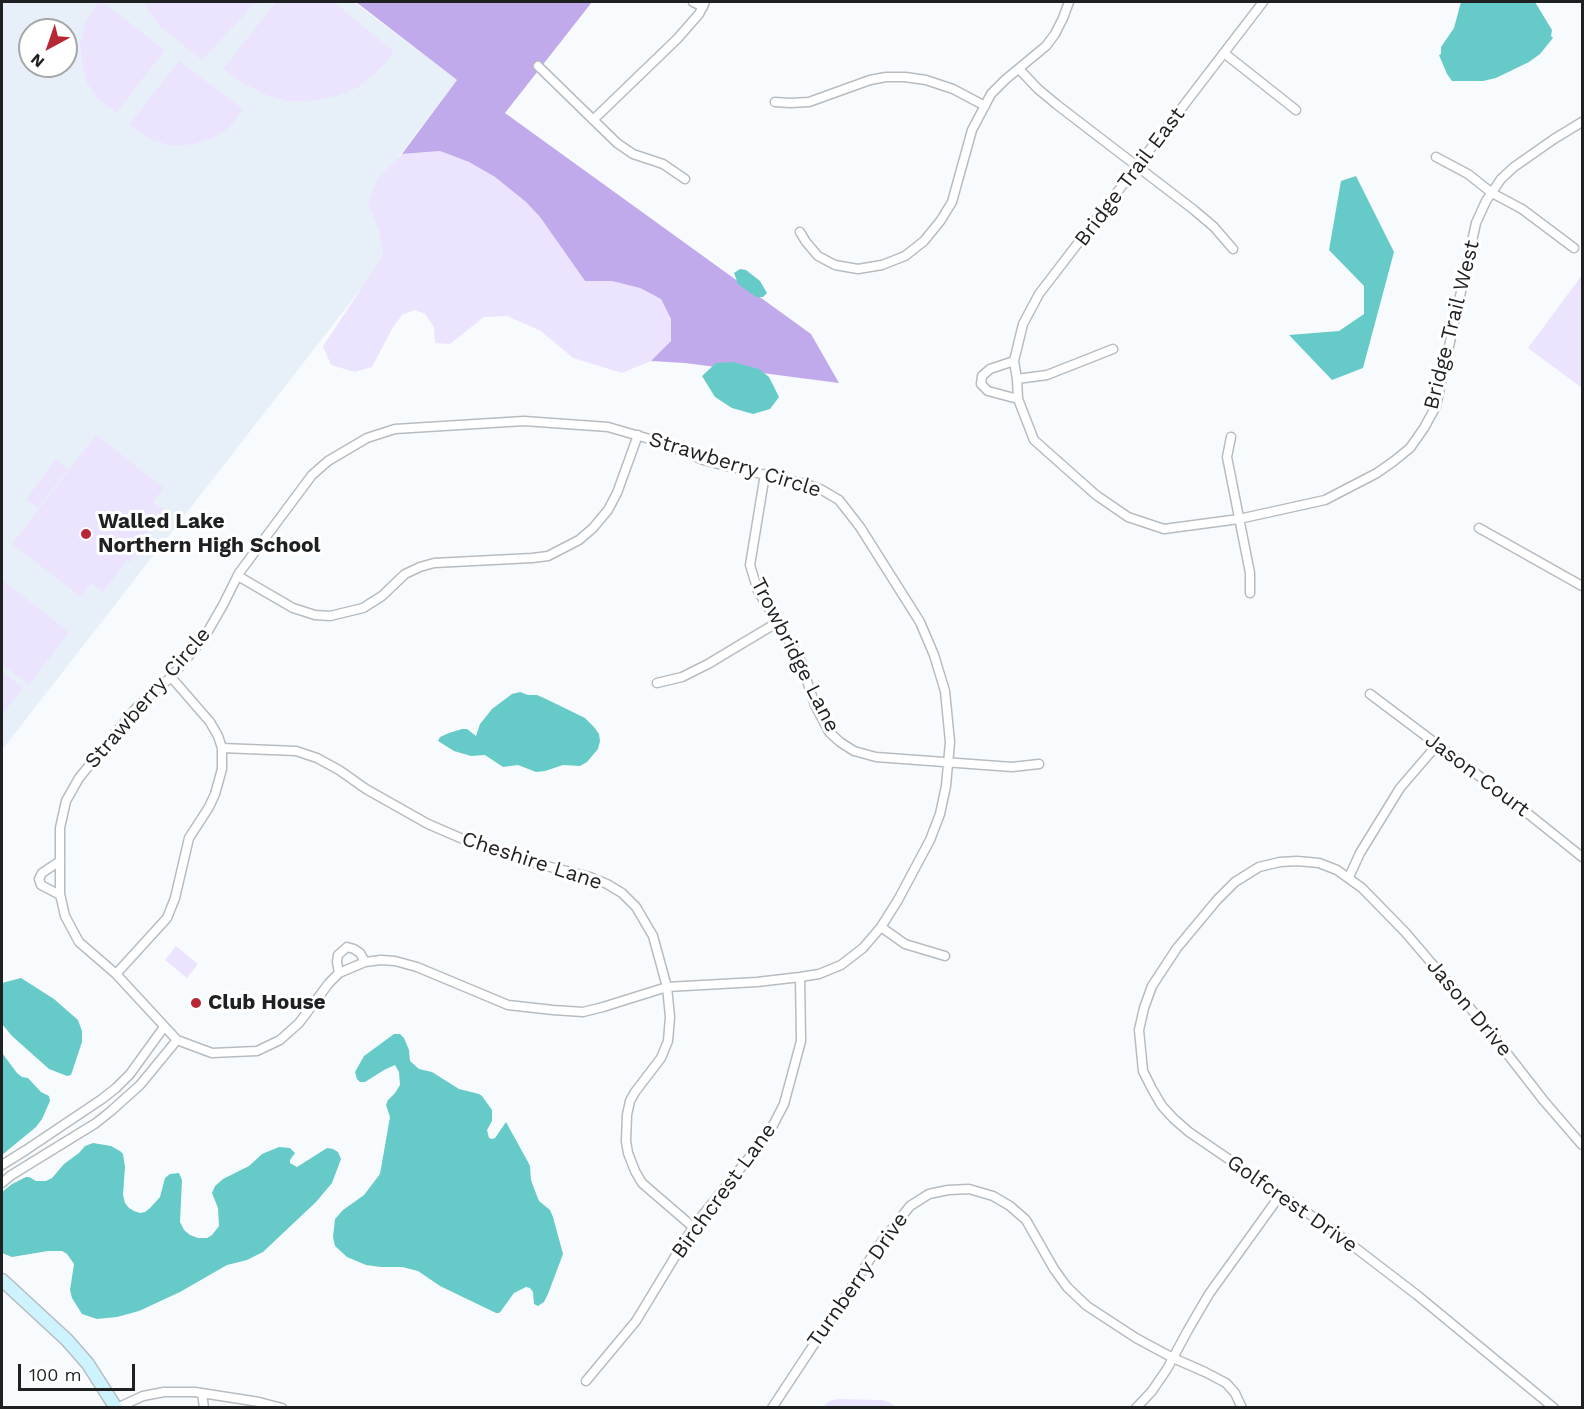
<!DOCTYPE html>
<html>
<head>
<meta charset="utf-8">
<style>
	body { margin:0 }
	#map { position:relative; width:1584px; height:1409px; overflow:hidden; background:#f8fbfe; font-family:"Work Sans",sans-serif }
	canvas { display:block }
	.frame { position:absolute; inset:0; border:3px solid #1e2022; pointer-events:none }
	.north { position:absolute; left:18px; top:18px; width:60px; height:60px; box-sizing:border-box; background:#fff; border:2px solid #a5a6a7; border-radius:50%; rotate:220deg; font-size:16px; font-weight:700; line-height:24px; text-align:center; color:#1e2022 }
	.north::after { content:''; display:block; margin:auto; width:21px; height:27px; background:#b82736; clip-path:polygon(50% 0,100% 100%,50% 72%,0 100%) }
	.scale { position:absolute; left:18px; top:1364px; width:117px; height:27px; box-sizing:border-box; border:3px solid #1e2022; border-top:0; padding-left:8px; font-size:18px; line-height:21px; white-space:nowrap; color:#1e2022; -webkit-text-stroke:4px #fff; paint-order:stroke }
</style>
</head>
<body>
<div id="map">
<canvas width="1584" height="1409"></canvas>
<div class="frame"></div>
<div class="north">N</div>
<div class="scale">100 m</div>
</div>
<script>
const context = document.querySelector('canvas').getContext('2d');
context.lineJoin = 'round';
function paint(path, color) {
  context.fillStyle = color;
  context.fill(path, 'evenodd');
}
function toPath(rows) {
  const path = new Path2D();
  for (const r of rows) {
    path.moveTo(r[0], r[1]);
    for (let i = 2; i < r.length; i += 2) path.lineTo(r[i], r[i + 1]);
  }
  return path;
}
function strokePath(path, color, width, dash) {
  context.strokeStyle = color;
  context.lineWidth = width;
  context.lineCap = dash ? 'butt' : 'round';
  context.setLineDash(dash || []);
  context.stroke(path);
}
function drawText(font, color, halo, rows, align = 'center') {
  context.font = font + ' "Work Sans",sans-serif';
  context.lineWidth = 6;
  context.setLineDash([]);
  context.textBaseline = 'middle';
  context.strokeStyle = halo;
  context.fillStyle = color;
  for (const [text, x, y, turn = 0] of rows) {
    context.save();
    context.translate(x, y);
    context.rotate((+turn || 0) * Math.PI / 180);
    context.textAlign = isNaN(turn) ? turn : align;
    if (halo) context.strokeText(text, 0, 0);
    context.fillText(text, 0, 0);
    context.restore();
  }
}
const built = toPath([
	[2,2,354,2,457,80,394,163,434,195,2,750],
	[30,30,66,30,66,66,30,66]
]);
const green = toPath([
	[99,2,102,2,165,50,116,113,98,99,87,83,82,65,80,43,86,21],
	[145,2,254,2,244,15,202,60,163,29,148,11],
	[276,2,334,2,394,52,380,69,359,87,336,96,313,101,288,101,266,95,243,83,223,69],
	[179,61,243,109,229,128,213,138,194,144,172,146,150,139,129,125],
	[440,151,469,162,495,177,526,202,540,217,585,281,612,281,640,288,661,299,671,319,671,341,651,361,622,373,573,358,541,331,507,316,484,317,450,344,435,343,434,327,425,314,415,310,402,315,392,329,372,367,355,372,331,365,323,346,383,256,379,229,368,204,378,178,402,154],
	[1582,275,1582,388,1528,348],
	[96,435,164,488,153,502,165,511,140,543,142,545,130,562,127,560,103,592,91,583,81,597,12,544],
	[56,459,68,469,38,508,26,499],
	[2,580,69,632,29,685,2,664],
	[2,671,23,688,2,715],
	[176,946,198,964,187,978,165,960],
	[838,1399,882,1400,888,1402,897,1407,823,1407,829,1401]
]);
const forest = toPath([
	[356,2,592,2,505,113,811,334,839,383,685,363,651,361,671,341,671,319,661,299,640,288,612,281,585,281,540,217,526,202,495,177,469,162,440,151,402,154,457,80]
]);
const water = toPath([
	[1461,2,1535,2,1552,30,1551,36,1553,38,1540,54,1529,62,1496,78,1483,81,1452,81,1447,74,1439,55,1441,54,1441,47,1454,28],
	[1356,176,1394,252,1363,368,1332,380,1289,335,1339,331,1364,314,1364,286,1329,250,1341,181],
	[740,269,746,270,760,281,767,293,763,297,756,297,738,284,734,273],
	[733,362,759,369,769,377,779,397,770,409,753,414,732,408,715,397,702,376,716,363],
	[520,692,528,695,537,695,544,698,585,718,594,727,599,734,600,741,598,749,587,762,580,766,563,765,545,771,536,772,518,765,503,767,485,755,471,756,454,751,438,741,440,737,449,733,462,729,467,729,476,736,480,724,492,709,512,694],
	[21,978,54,999,78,1020,82,1031,82,1042,71,1075,67,1076,49,1069,12,1036,2,1024,2,983],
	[394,1034,400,1034,404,1038,409,1050,410,1061,419,1069,432,1072,459,1089,479,1094,482,1096,492,1110,492,1121,487,1130,489,1138,492,1139,495,1138,506,1122,528,1162,530,1166,531,1180,537,1196,539,1201,550,1210,553,1217,563,1254,548,1294,544,1302,538,1306,534,1304,533,1292,530,1288,526,1287,514,1293,501,1311,499,1313,496,1313,440,1286,418,1271,402,1267,381,1267,366,1265,347,1257,335,1246,333,1237,335,1219,343,1210,364,1195,380,1174,390,1117,386,1105,388,1100,395,1093,400,1085,399,1072,395,1065,384,1070,365,1082,360,1082,357,1079,355,1072,364,1056],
	[2,1053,17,1073,22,1077,28,1078,41,1092,49,1096,50,1101,42,1119,36,1127,2,1155],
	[93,1143,111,1146,120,1151,123,1154,125,1167,123,1195,125,1203,129,1208,134,1211,140,1213,145,1212,150,1208,160,1197,165,1178,170,1174,179,1173,182,1180,180,1222,184,1230,190,1235,198,1238,207,1238,212,1235,219,1226,218,1208,212,1193,215,1186,223,1179,249,1166,262,1154,279,1147,290,1148,295,1153,290,1160,290,1163,297,1167,327,1148,333,1149,338,1152,341,1159,332,1183,316,1202,263,1252,247,1260,227,1265,180,1292,139,1311,117,1317,97,1319,82,1314,72,1298,70,1290,74,1264,67,1254,62,1251,48,1251,12,1257,2,1253,2,1192,12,1184,26,1177,29,1177,36,1181,46,1181,52,1178,64,1164,79,1153,85,1146]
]);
const street = toPath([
	[693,2,703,7],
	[1263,2,1039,294,1023,324,1014,361,1017,379,1018,399,1034,440,1096,495,1128,517,1164,529,1239,519,1325,500,1377,473,1394,461,1410,448,1424,428,1436,406,1476,223,1486,201,1501,179,1514,167,1554,139,1582,122],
	[1224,53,1296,110],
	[538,66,617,143,633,154,663,164,685,179],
	[1019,69,1038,89,1056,104,1194,210,1214,227,1233,249],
	[775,102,790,103,809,102,870,80,886,77,905,77,926,80,953,89,985,106],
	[593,120,677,39,699,14,705,2],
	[1436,157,1468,174,1492,193,1522,209,1574,248],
	[800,232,806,242,818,256,835,265,858,269,882,265,905,256,924,241,941,220,952,202,972,130,991,94,1006,79,1046,46,1055,34,1063,18,1069,2],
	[1014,361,990,369,982,376,981,384,988,391,1018,399],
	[1017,379,1047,375,1113,349],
	[524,421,608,427,660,442,703,460,726,466,806,484,822,490,839,500,860,527,920,622,934,655,945,691,950,742,946,786,940,814,930,840,898,900,881,927,863,948,841,965,819,974,800,977,757,982,667,987,603,1007,583,1012,553,1010,508,1005,417,967,395,961,381,960,365,962,339,973,329,983,299,1023,280,1040,257,1051,212,1053,177,1040,116,974,79,942,65,916,60,894,60,828,66,801,79,778,137,707,171,677,194,650,208,631,223,605,239,573,312,475,328,461,367,438,395,429,524,421],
	[1231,437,1227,457,1250,573,1250,593],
	[765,474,750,565,758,591,788,639,800,660,815,705,829,732,840,742,854,751,876,757,1012,767,1039,764],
	[1479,528,1582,586],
	[238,576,293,608,315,615,330,616,363,608,382,596,405,574,420,567,434,563,532,558,548,556,579,540,593,528,608,510,617,493,638,435],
	[657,683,682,677,708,664,778,622],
	[1370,694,1511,800,1582,857],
	[222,748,296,751,317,758,339,770,366,789,428,824,486,849,527,861,590,877,607,884,622,893,636,907,653,936,667,987,670,1017,668,1041,661,1058,635,1092,630,1101,627,1115,626,1141,628,1153,635,1171,642,1183,693,1227],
	[60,861,42,873,39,879,41,885,60,895],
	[1349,877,1360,853,1400,788,1437,745],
	[881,927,905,944,945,956],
	[339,973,337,962,338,955,347,947,354,949,360,953,365,962],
	[116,974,167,918,175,898,189,838,209,807,215,794,222,769,222,748,218,736,210,722,171,677],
	[2,1165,26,1150,102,1099,116,1088,130,1074,164,1027],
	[2,1183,10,1176,96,1123,111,1111,140,1085,177,1040],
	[586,1381,636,1321,693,1227,769,1133,784,1104,801,1041,800,977],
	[202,1393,204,1408],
	[117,1408,143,1396,164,1392,195,1392,259,1402,282,1408],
	[772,1408,880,1244,910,1206,929,1194,948,1190,969,1189,993,1196,1010,1206,1026,1220,1054,1269,1067,1287,1087,1306,1136,1338,1173,1358,1205,1372,1226,1383,1235,1393,1242,1408],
	[1136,1408,1152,1391,1167,1369,1188,1330,1209,1294,1281,1194],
	[1554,1408,1417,1295,1331,1229,1189,1132,1174,1119,1162,1106,1152,1089,1143,1071,1139,1030,1144,1008,1152,986,1177,948,1217,900,1235,882,1259,867,1280,862,1297,861,1319,863,1337,870,1362,888,1405,932,1488,1029,1544,1101,1582,1145]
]);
const secondary = toPath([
	[2,1280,67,1340,88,1364,116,1408]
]);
const markers = [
	[86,534,6,"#b82736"],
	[196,1003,6,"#b82736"]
];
const streetNames = [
	["Bridge Trail East",1130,177,-53],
	["Bridge Trail West",1452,325,-76],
	["Strawberry Circle",735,465,17],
	["Trowbridge Lane",795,655,63],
	["Strawberry Circle",148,698,-49],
	["Jason Court",1477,775,37],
	["Cheshire Lane",532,861,18],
	["Jason Drive",1469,1008,50],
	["Birchcrest Lane",724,1191,-54],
	["Golfcrest Drive",1292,1204,35],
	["Turnberry Drive",858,1280,-55]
];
const poiNames = [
	["Walled Lake",98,522],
	["Northern High School",98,546],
	["Club House",208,1003]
];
paint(built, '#e7f0f9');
paint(green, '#ece4fe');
paint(forest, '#c1aaeb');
paint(water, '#66cbc8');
strokePath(street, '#b7bcc1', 11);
strokePath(secondary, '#b7bcc1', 15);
strokePath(street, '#fff', 8);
strokePath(secondary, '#cdf4fe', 12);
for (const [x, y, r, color] of markers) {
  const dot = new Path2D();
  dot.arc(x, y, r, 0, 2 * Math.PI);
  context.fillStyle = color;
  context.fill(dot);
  strokePath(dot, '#fff', 2);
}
drawText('21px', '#1e2022', '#fff', streetNames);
drawText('bold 21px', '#1e2022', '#fff', poiNames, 'left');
</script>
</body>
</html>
